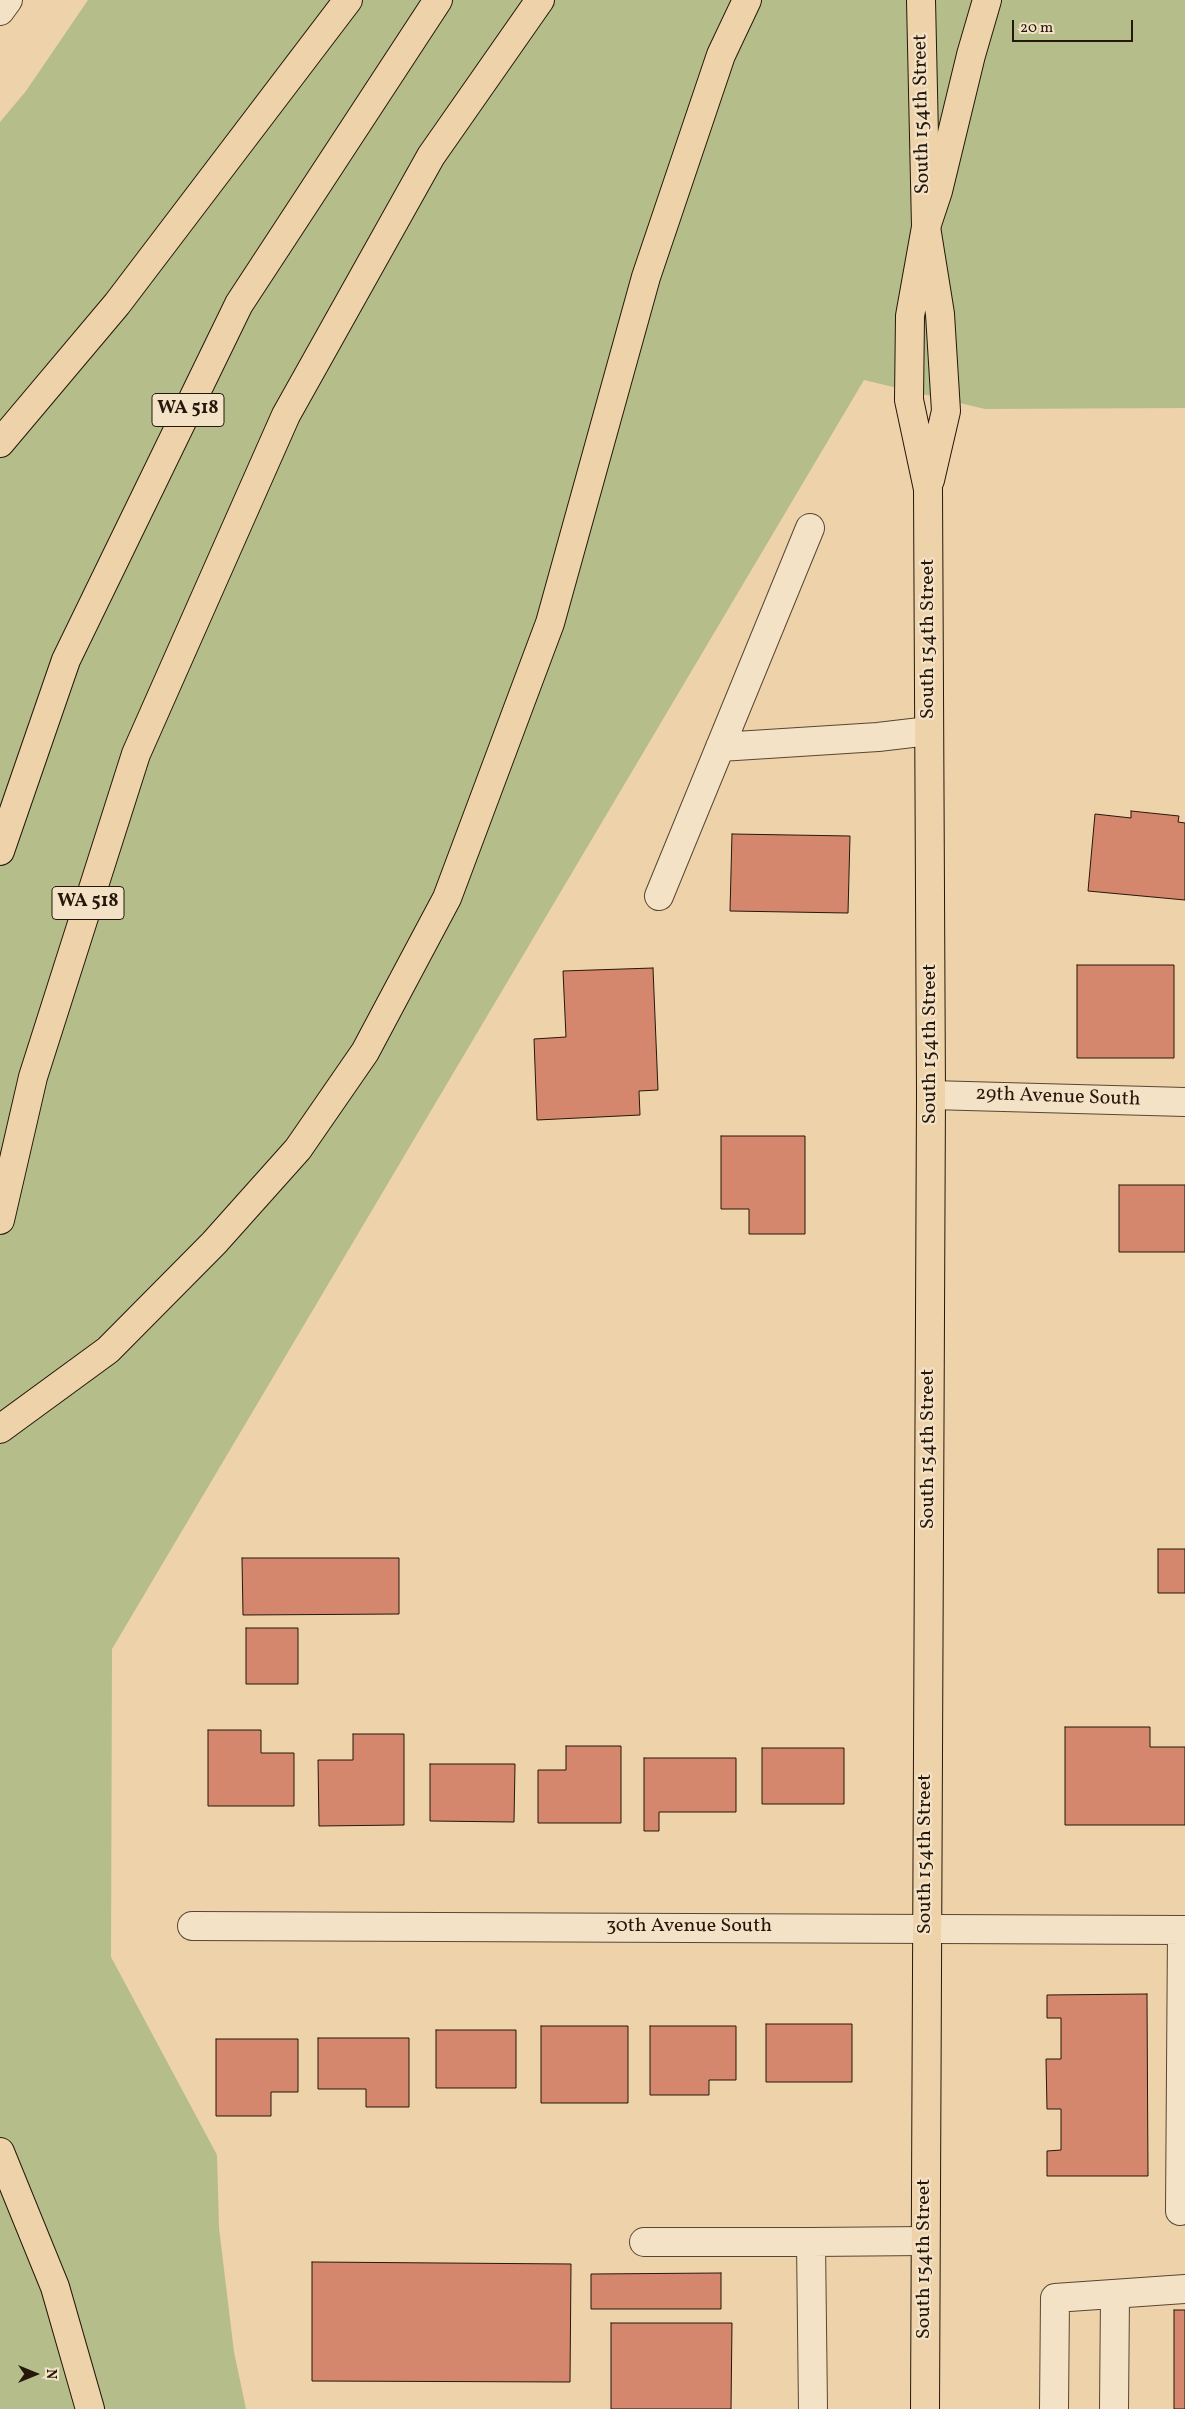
<!DOCTYPE html>
<html>
<head>
<meta charset="utf-8">
<style>
	body { margin:0 }
	#map { position:relative; width:1185px; height:2409px; overflow:hidden; background:#eed2a9; font-family:Vollkorn,serif }
	canvas { display:block }
	.north { position:absolute; left:10px; top:2349px; width:50px; height:50px; -webkit-text-stroke:4px #f4e2c7; paint-order:stroke; rotate:90deg; font-size:14px; font-weight:700; line-height:20px; text-align:center; color:#25180b }
	.north::after { content:''; display:block; margin:auto; width:18px; height:22px; background:#25180b; clip-path:polygon(50% 0,100% 100%,50% 72%,0 100%) }
	.scale { position:absolute; left:1012px; top:20px; width:121px; height:22px; box-sizing:border-box; border:2px solid #25180b; border-top:0; padding-left:6px; font-size:15px; line-height:18px; white-space:nowrap; color:#25180b; -webkit-text-stroke:4px #f4e2c7; paint-order:stroke }
</style>
</head>
<body>
<div id="map">
<canvas width="1185" height="2409"></canvas>
<div class="north">N</div>
<div class="scale">20 m</div>
</div>
<script>
const context = document.querySelector('canvas').getContext('2d');
context.lineJoin = 'round';
function paint(path, color) {
  context.fillStyle = color;
  context.fill(path, 'evenodd');
}
function toPath(rows) {
  const path = new Path2D();
  for (const r of rows) {
    path.moveTo(r[0], r[1]);
    for (let i = 2; i < r.length; i += 2) path.lineTo(r[i], r[i + 1]);
  }
  return path;
}
function strokePath(path, color, width, dash) {
  context.strokeStyle = color;
  context.lineWidth = width;
  context.lineCap = dash ? 'butt' : 'round';
  context.setLineDash(dash || []);
  context.stroke(path);
}
function drawText(font, color, halo, rows, align = 'center') {
  context.font = font + ' Vollkorn,serif';
  context.lineWidth = 4.5;
  context.setLineDash([]);
  context.textBaseline = 'middle';
  context.strokeStyle = halo;
  context.fillStyle = color;
  for (const [text, x, y, turn = 0] of rows) {
    context.save();
    context.translate(x, y);
    context.rotate((+turn || 0) * Math.PI / 180);
    context.textAlign = isNaN(turn) ? turn : align;
    if (halo) context.strokeText(text, 0, 0);
    context.fillText(text, 0, 0);
    context.restore();
  }
}
const green = toPath([
	[88,0,1185,0,1185,408,985,409,864,380,112,1649,111,1957,217,2155,219,2228,234,2352,246,2409,0,2409,0,122,26,91]
]);
const building = toPath([
	[1131,811,1179,816,1178,822,1185,823,1185,900,1088,891,1095,814,1131,818,1131,811],
	[732,834,850,836,848,913,730,911,732,834],
	[1077,965,1174,965,1174,1058,1077,1058,1077,965],
	[653,968,658,1090,639,1091,640,1115,537,1120,534,1039,566,1037,563,971,653,968],
	[721,1136,805,1136,805,1234,749,1234,749,1209,721,1209,721,1136],
	[1119,1185,1185,1185,1185,1252,1119,1252,1119,1185],
	[1158,1549,1185,1549,1185,1593,1158,1593,1158,1549],
	[242,1558,399,1558,399,1614,243,1615,242,1558],
	[246,1628,298,1628,298,1684,246,1684,246,1628],
	[1065,1727,1150,1727,1150,1747,1185,1747,1185,1825,1065,1825,1065,1727],
	[208,1730,261,1730,261,1753,294,1753,294,1806,208,1806,208,1730],
	[353,1734,404,1734,404,1825,319,1826,318,1760,353,1760,353,1734],
	[566,1746,621,1746,621,1823,538,1823,538,1770,566,1770,566,1746],
	[762,1748,844,1748,844,1804,762,1804,762,1748],
	[644,1758,736,1758,736,1812,659,1812,659,1831,644,1831,644,1758],
	[430,1764,515,1764,514,1822,430,1821,430,1764],
	[1147,1994,1148,2176,1047,2176,1047,2151,1061,2150,1061,2109,1047,2109,1046,2059,1061,2059,1061,2018,1047,2018,1047,1995,1147,1994],
	[766,2024,852,2024,852,2082,766,2082,766,2024],
	[541,2026,628,2026,628,2103,541,2103,541,2026],
	[650,2026,736,2026,736,2080,709,2080,709,2095,650,2095,650,2026],
	[436,2030,516,2030,516,2088,436,2088,436,2030],
	[318,2038,409,2038,409,2107,366,2107,366,2089,318,2089,318,2038],
	[216,2039,298,2039,298,2092,271,2092,271,2116,216,2116,216,2039],
	[312,2262,571,2264,570,2382,312,2381,312,2262],
	[721,2273,721,2309,591,2309,591,2274,721,2273],
	[1174,2310,1185,2310,1185,2409,1174,2409,1174,2310],
	[611,2323,732,2323,731,2409,611,2409,611,2323]
]);
const minor = toPath([
	[0,11,8,0],
	[720,747,878,737,929,731],
	[659,896,810,528],
	[931,1095,1185,1102],
	[192,1926,1185,1930],
	[1180,2211,1182,1930],
	[644,2242,811,2242],
	[813,2409,811,2242,925,2241],
	[1054,2409,1055,2298,1185,2289],
	[1114,2409,1115,2295]
]);
const major = toPath([
	[921,0,926,227,940,314,946,411,930,480],
	[925,2409,931,1095,928,489,909,400,910,316,926,227]
]);
const highway = toPath([
	[926,227,938,191,971,55,987,0],
	[0,443,117,304,348,0],
	[0,851,66,660,239,304,438,0],
	[0,1220,33,1077,136,754,286,415,431,156,540,0],
	[0,1429,108,1350,214,1243,298,1149,365,1052,447,898,550,623,646,277,721,55,747,0],
	[0,2152,55,2287,90,2409]
]);
const shields = [
	[188,410,72],
	[88,903,72]
];
const shieldNames = [
	["WA 518",188,410],
	["WA 518",88,903]
];
const streetNames = [
	["South 154th Street",923,114,-91],
	["South 154th Street",929,639,-90],
	["South 154th Street",931,1044,-90],
	["29th Avenue South",1058,1098,2],
	["South 154th Street",929,1449,-90],
	["South 154th Street",926,1854,-90],
	["30th Avenue South",689,1927],
	["South 154th Street",925,2259,-90]
];
paint(green, '#b5bd8a');
paint(building, '#d5876d');
strokePath(building, '#25180b', 1);
strokePath(minor, '#574632', 30);
strokePath(major, '#25180b', 30);
strokePath(highway, '#25180b', 30);
strokePath(minor, '#f4e2c7', 28);
strokePath(major, '#eed2a9', 28);
strokePath(highway, '#eed2a9', 28);
for (const [x, y, w] of shields) {
  const box = new Path2D();
  box.roundRect(x - w / 2, y - 16.5, w, 33, 4);
  context.fillStyle = '#f4e2c7';
  context.fill(box);
  strokePath(box, '#25180b', 1);
}
drawText('bold 19px', '#25180b', null, shieldNames);
drawText('20px', '#25180b', '#f4e2c7', streetNames);
</script>
</body>
</html>
